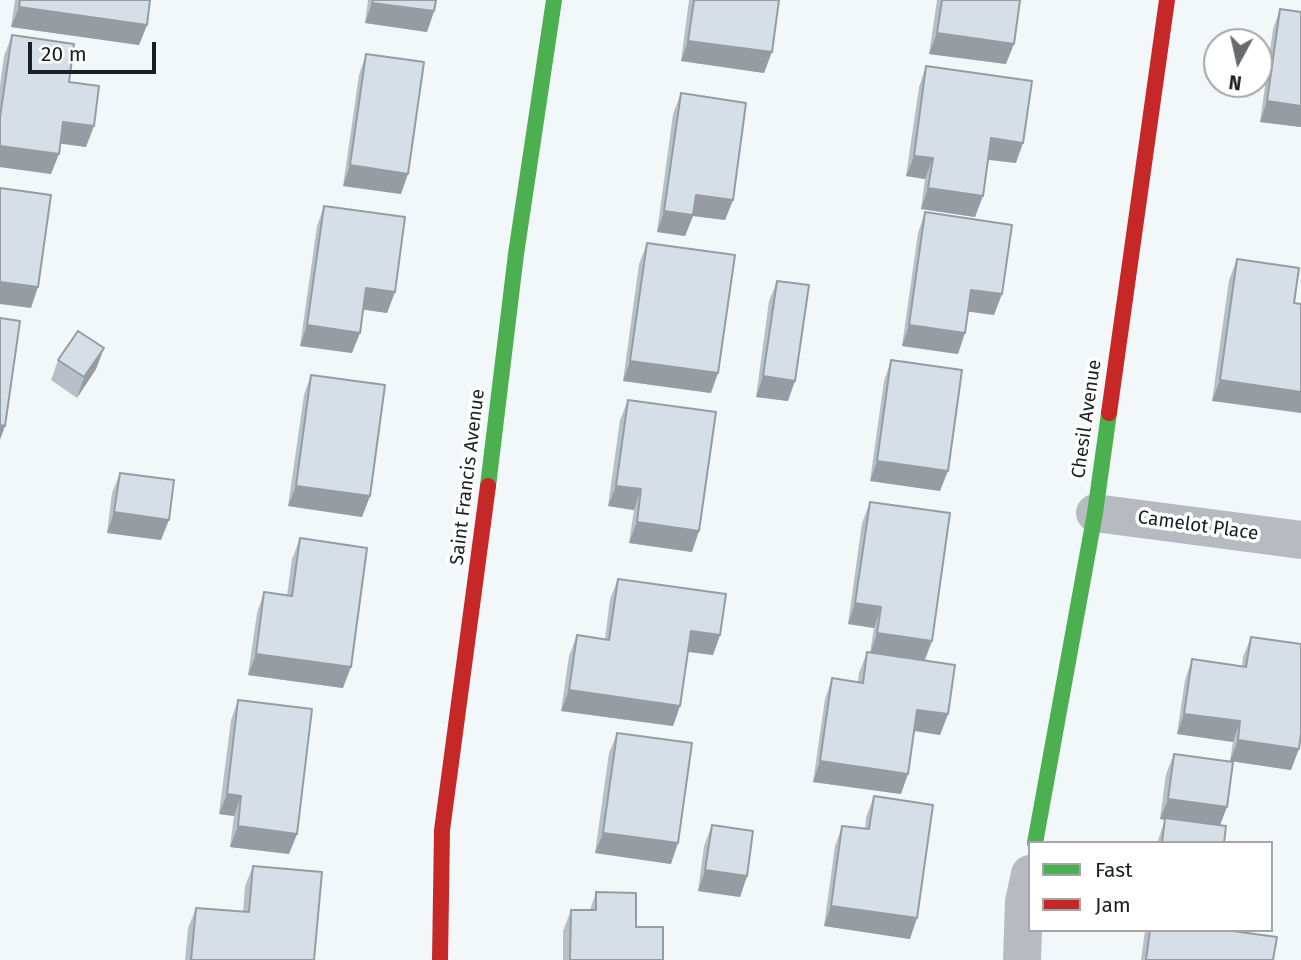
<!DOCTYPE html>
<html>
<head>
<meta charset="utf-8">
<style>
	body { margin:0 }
	#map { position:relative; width:1301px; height:960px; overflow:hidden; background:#f2f7fa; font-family:"Fira Sans",sans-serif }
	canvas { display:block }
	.legend { position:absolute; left:1028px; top:841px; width:245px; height:91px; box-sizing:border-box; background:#fff; border:2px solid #a4a5a7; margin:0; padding:9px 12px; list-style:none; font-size:21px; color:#1c1f22 }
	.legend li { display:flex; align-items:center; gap:14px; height:35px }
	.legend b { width:35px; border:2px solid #a4a5a7 }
	.north { position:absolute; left:1203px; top:28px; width:70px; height:70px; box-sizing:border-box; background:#fff; border:2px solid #a4a5a7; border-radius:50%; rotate:188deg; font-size:19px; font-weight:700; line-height:28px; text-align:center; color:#1c1f22 }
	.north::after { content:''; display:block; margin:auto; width:24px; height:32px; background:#676b6e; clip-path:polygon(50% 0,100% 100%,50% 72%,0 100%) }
	.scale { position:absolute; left:28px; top:42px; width:128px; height:32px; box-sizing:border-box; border:4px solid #1c1f22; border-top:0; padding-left:9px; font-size:21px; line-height:24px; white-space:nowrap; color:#1c1f22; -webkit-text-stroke:5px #fff; paint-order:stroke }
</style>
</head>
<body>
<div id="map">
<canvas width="1301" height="960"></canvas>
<ul class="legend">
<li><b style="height:9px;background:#4caf50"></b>Fast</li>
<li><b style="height:9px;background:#c62828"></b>Jam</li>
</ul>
<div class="north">N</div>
<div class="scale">20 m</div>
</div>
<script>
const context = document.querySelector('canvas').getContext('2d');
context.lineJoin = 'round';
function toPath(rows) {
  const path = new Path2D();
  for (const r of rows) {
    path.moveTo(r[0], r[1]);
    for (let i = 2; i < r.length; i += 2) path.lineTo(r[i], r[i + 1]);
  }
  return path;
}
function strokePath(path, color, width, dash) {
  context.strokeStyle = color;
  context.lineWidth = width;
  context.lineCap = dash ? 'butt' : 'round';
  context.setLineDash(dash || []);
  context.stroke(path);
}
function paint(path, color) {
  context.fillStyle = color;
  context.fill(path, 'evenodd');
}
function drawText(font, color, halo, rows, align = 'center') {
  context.font = font + ' "Fira Sans",sans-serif';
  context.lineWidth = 7;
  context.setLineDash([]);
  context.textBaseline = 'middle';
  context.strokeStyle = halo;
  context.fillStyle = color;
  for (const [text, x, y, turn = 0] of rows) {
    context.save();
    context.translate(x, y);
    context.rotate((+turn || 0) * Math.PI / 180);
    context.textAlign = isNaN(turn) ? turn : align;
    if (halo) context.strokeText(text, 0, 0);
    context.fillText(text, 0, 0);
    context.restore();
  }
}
const street = toPath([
	[1095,513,1301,540],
	[1022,960,1024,902,1030,874]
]);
const fast = toPath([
	[488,486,516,254,554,0],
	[1035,843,1095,513,1109,413]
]);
const jam = toPath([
	[1109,413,1167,0],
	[440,960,442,830,488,486]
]);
const wall = toPath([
	[15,0,150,0,147,25,139,45,11,27],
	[368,0,436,0,434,11,427,32,365,23],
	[689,0,779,0,764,73,681,61],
	[937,0,1020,0,1006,64,929,54],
	[1280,9,1301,12,1301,127,1260,122,1273,29],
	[12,35,69,82,86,147,60,143,51,174,0,167,0,85,4,56],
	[366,54,401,194,343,186,359,75],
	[926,66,1016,163,988,160,975,217,921,209,925,179,906,176,919,87],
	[681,93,733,200,725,220,693,216,685,236,657,232,673,114],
	[324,206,395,292,387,313,363,309,352,353,300,346,317,226],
	[925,212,994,315,968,311,958,354,902,346,918,233],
	[647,243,711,393,623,381,639,264],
	[1237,259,1294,303,1212,401,1229,280],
	[777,281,788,401,756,397,769,301],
	[104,348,96,369,77,398,51,380,58,360],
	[891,360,940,491,870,481,884,381],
	[311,375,370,496,362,517,288,506,304,395],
	[628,400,692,552,629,543,634,510,608,506,620,420],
	[120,473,161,540,107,533,112,493],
	[870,502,932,641,925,660,948,714,940,735,914,731,901,794,813,782,825,699,832,678,858,682,859,673,867,652,870,653,874,628,848,624,862,523],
	[300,538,343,688,248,675,257,613,264,592,287,595,292,559],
	[618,579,720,635,713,655,688,652,680,706,673,726,561,711,569,656,577,635,605,639,610,599],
	[1251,637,1291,770,1230,761,1233,742,1177,734,1185,680,1192,659,1242,666,1243,657],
	[238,700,297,834,289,854,230,847,234,816,219,814,231,720],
	[617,733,671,864,595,853,609,753],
	[1174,754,1220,826,1224,843,1157,843,1165,820,1160,819,1166,774],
	[874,796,910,939,824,926,835,846,842,826,865,829,866,817],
	[712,825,747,876,740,897,698,891,704,846],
	[253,866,314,960,185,960,188,928,196,908,243,912,245,886],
	[596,892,636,927,663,960,563,960,563,931,571,910,590,910],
	[1145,930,1225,930,1273,960,1141,960]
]);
const shadedWall = toPath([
	[372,3,434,11,427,32,365,23],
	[19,7,147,25,139,45,11,27],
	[937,33,1014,44,1006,64,929,54],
	[688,41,772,52,764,73,681,61],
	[1267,101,1301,106,1301,127,1260,122],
	[63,122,94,126,86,147,56,143],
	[991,138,1023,143,1016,163,983,159],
	[0,146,59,154,51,174,0,167],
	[914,156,933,158,925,179,906,176],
	[350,165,408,174,401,194,343,186],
	[928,188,983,196,975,217,921,209],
	[696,195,733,200,725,220,693,216,685,236,657,232,664,211],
	[0,282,38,287,31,308,0,304],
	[366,288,395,292,387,313,359,309],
	[971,290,1002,294,994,315,964,311],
	[307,325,360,333,352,353,300,346],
	[909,325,965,333,958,354,902,346],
	[104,348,96,369,77,398,84,377],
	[630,361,718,373,711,393,623,381],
	[763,376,795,381,788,401,756,397],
	[1220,380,1301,392,1301,413,1212,401],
	[0,425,5,426,0,440],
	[877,461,948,471,940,491,870,481],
	[296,486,370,496,362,517,288,506],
	[616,486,641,489,634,510,608,506],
	[114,512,169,520,161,540,107,533],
	[637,522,699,531,692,552,629,543],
	[855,603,881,607,874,628,848,624],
	[691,631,720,635,713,655,683,651],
	[877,633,932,641,924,661,870,654],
	[256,654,351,667,343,688,248,675],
	[569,690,680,706,673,726,561,711],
	[917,710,948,714,940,735,910,730],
	[1184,714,1240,721,1233,742,1177,734],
	[1238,740,1299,749,1291,770,1230,761],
	[820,761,908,774,901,794,813,782],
	[227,794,241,796,234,816,219,814],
	[1168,799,1227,807,1219,828,1160,819],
	[238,826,297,834,289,854,230,847],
	[603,833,678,843,671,864,595,853],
	[705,870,747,876,740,897,698,891],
	[831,906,917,918,910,939,824,926]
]);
const building = toPath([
	[20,0,150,0,147,25,19,7,20,0],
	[373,0,436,0,434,11,372,3,373,0],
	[694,0,779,0,772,52,688,41,694,0],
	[942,0,1020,0,1014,44,937,33,942,0],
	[1280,9,1301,12,1301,106,1267,101,1280,9],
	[12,35,74,44,69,82,99,86,94,126,63,122,59,154,0,146,0,117,12,35],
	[366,54,424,62,408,174,350,165,366,54],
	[926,66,1032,81,1023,143,991,138,983,196,928,188,933,158,914,156,926,66],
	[681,93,746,103,733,200,696,195,693,215,664,211,681,93],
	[0,188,51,195,38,287,0,282,0,188],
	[324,206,405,217,395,292,366,288,360,333,307,325,324,206],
	[925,212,1012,225,1002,294,971,290,965,333,909,325,925,212],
	[647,243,735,255,718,373,630,361,647,243],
	[1237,259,1299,268,1294,303,1301,304,1301,392,1220,380,1237,259],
	[777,281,809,285,795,381,763,376,777,281],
	[0,318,20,321,5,426,0,425,0,318],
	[78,331,104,348,84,377,58,360,78,331],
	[891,360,962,370,948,471,877,461,891,360],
	[311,375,385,385,370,496,296,486,311,375],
	[628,400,716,412,699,531,637,522,641,489,616,486,628,400],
	[120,473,174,480,169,520,114,512,120,473],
	[870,502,950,513,932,641,877,633,881,607,855,603,870,502],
	[300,538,367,548,351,667,256,654,264,592,292,596,300,538],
	[618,579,726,594,720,635,691,631,680,706,569,690,577,635,609,640,618,579],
	[1251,637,1301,644,1301,733,1299,749,1238,740,1240,721,1184,714,1192,659,1246,667,1251,637],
	[867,652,955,665,948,714,917,710,908,774,820,761,832,678,863,683,867,652],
	[238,700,312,709,297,834,238,826,241,796,227,794,238,700],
	[617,733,692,743,678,843,603,833,617,733],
	[1174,754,1233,762,1227,807,1168,799,1174,754],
	[874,796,933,805,917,918,831,906,842,826,869,829,874,796],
	[1165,818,1226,826,1224,843,1162,843,1165,818],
	[712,825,753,831,747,876,705,870,712,825],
	[253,866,322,872,314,960,191,960,196,908,249,912,253,866],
	[596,892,636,893,636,927,663,927,663,960,570,960,571,910,596,910,596,892],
	[1150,930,1225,930,1277,937,1273,960,1146,960,1150,930]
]);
const streetNames = [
	["Chesil Avenue",1087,419,-82],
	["Saint Francis Avenue",468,477,-83],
	["Camelot Place",1198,526,8]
];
strokePath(street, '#b7bbc1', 38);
strokePath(fast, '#4caf50', 16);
strokePath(jam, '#c62828', 16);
paint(wall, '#b8c0c7');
paint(shadedWall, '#969ca2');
paint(building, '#d6dfe7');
strokePath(building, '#969ca2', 2);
drawText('19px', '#1c1f22', '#fff', streetNames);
</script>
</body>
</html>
